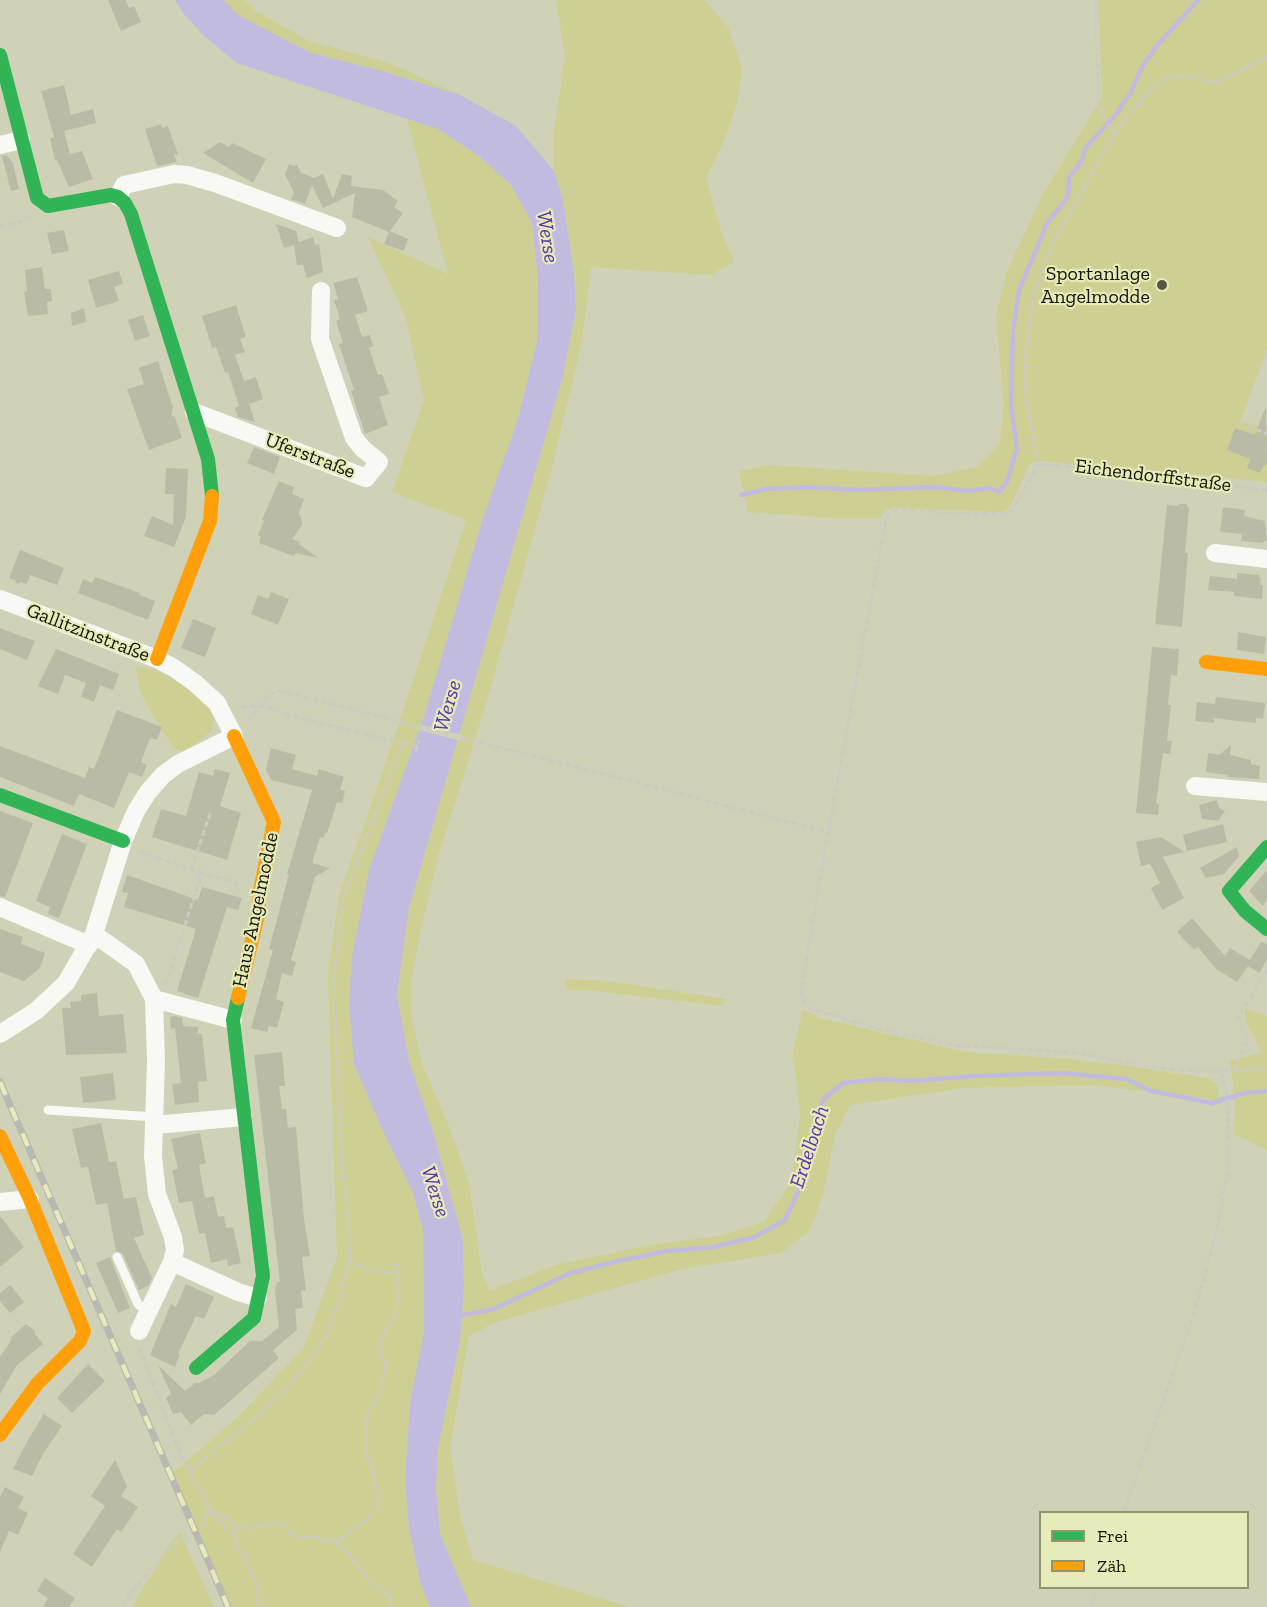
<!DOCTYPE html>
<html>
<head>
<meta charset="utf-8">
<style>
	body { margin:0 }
	#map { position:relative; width:1267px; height:1607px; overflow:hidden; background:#d0d2b7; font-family:"Zilla Slab",serif }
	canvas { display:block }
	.legend { position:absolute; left:1039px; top:1511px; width:210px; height:78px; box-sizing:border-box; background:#e7eab9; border:2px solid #939571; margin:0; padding:8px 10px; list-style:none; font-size:18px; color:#141504 }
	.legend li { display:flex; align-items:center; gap:12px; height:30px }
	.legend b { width:30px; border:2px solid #939571 }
</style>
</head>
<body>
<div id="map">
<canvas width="1267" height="1607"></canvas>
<ul class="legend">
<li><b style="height:8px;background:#30b455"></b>Frei</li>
<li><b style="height:8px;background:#ff9f0a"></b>Zäh</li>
</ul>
</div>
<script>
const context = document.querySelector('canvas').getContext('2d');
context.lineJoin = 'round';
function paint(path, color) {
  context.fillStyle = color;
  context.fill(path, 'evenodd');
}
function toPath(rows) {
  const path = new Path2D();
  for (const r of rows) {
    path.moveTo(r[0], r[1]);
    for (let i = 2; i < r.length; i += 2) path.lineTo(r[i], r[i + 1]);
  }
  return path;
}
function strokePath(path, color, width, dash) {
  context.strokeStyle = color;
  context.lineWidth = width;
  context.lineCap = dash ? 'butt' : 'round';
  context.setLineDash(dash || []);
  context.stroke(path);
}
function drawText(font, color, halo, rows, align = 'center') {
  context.font = font + ' "Zilla Slab",serif';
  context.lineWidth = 4.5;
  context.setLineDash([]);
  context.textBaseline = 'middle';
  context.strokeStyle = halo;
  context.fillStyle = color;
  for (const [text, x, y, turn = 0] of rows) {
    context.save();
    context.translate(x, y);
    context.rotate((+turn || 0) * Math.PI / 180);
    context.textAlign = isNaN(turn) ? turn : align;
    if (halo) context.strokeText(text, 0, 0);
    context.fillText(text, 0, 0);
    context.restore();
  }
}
const green = toPath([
	[224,0,245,0,256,11,309,41,389,63,460,95,382,71,311,53,237,15],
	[556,0,705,0,728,27,742,69,737,104,723,144,706,178,720,228,734,262,711,275,591,267,582,341,552,467,486,704,439,854,422,923,411,981,411,1015,422,1064,448,1124,469,1183,482,1274,490,1290,556,1265,649,1245,719,1236,764,1222,792,1180,800,1115,793,1051,803,1009,820,1018,966,1052,1068,1059,1121,1065,1208,1078,1217,1085,1219,1100,1091,1085,963,1088,850,1105,835,1135,823,1194,810,1230,781,1253,682,1269,496,1322,469,1336,450,1448,460,1516,473,1560,630,1607,471,1607,440,1534,436,1489,438,1448,460,1341,464,1289,463,1240,433,1131,409,1061,397,995,409,908,563,376,576,310,574,272,563,199,554,171,554,130,565,57],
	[1098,0,1267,0,1267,349,1241,420,1267,429,1267,482,1139,469,1138,472,1043,461,1030,463,1014,499,1008,509,1000,512,894,508,886,510,880,518,834,518,748,512,739,471,768,465,934,476,976,467,1000,443,1004,407,996,317,1007,271,1043,194,1102,97],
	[407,119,438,129,479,156,511,185,532,223,538,278,537,341,518,419,482,521,424,717,369,870,382,1129,413,1193,423,1230,424,1332,410,1403,405,1480,409,1528,420,1582,430,1607,232,1607,173,1473,239,1416,304,1347,337,1257,328,976,339,895,386,762,466,520,392,492,424,399,405,316,368,237,448,274],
	[136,666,155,670,178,682,205,701,214,720,210,732,195,744,182,752,174,749,144,700,140,690],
	[565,979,608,981,726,999,723,1006,585,990,568,990],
	[1245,1008,1267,1016,1267,1150,1234,1134,1235,1101,1230,1060,1262,1053,1245,1020],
	[180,1533,214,1607,132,1607,172,1540]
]);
const water = toPath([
	[175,0,224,0,238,15,311,53,382,71,460,95,516,126,554,171,563,199,574,272,576,310,563,376,409,908,397,995,409,1061,433,1131,463,1240,464,1289,460,1341,438,1448,436,1489,440,1534,471,1607,430,1607,420,1582,409,1528,405,1480,410,1403,424,1332,423,1230,413,1193,382,1129,354,1064,349,1003,352,957,369,870,424,717,482,521,518,419,537,341,538,278,532,223,511,185,479,156,438,129,237,63,205,37,183,13]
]);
const pier = toPath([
	[418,724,462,735,460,741,416,729]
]);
const stream = toPath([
	[741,495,766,489,810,487,857,490,935,487,967,491,989,488,1000,492,1007,481,1017,449,1011,403,1013,332,1019,290,1048,222,1068,197,1069,177,1080,164,1086,147,1114,117,1131,92,1142,67,1156,47,1198,0],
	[458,1316,494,1309,568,1274,618,1261,667,1251,714,1247,755,1237,785,1220,798,1192,812,1152,816,1115,824,1099,843,1083,879,1079,911,1081,974,1076,1062,1073,1126,1079,1151,1091,1212,1103,1245,1093,1267,1091]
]);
const building = toPath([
	[108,0,126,0,129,8,134,6,141,22,121,31],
	[64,85,71,115,93,109,96,123,64,131,70,154,82,151,93,179,69,187,57,160,55,160,50,138,54,137,41,91],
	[161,124,162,128,168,126,178,154,174,155,177,162,157,166,145,129],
	[220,142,229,147,232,143,266,159,253,183,203,153],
	[6,155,13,163,19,189,11,191,2,156],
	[289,164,294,166,297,165,301,173,314,178,323,174,333,199,342,174,352,176,351,186,383,190,398,201,394,207,403,213,390,231,408,239,404,251,384,244,389,232,352,217,355,193,323,208,312,185,305,204,291,199,294,193,285,174],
	[276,224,296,231,299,242,313,237,315,245,319,244,323,272,307,278,303,265,297,265,294,245,284,248],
	[64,230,69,251,52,254,47,233],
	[42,267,45,289,51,289,52,301,47,302,48,314,28,316,24,292,27,291,25,270],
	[119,271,123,284,114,287,119,301,96,308,88,280],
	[357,277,368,311,355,315,362,337,370,335,373,346,369,348,378,375,382,374,389,394,379,397,388,425,365,434,351,391,354,390,339,344,343,343,336,321,340,319,334,300,338,299,333,283],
	[236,305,246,337,240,339,245,352,235,355,243,378,245,381,256,377,263,399,249,404,255,422,238,417,235,408,239,406,228,372,225,373,216,347,212,348,202,316],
	[84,308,86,322,72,326,71,313],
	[143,315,150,336,135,341,128,320],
	[158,361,173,408,171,415,175,417,182,438,149,450,127,389,144,384,139,368],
	[1266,406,1267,465,1264,464,1260,473,1247,468,1250,459,1227,450,1235,428,1255,435],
	[254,447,280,457,274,474,247,463],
	[166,468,188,469,186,517,174,547,144,536,152,516,173,525,174,494,165,494],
	[279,481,294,487,292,494,304,499,299,513,302,521,302,525,292,539,300,542,299,544,318,558,295,553,294,556,259,543,261,536,258,535,264,521,262,520],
	[1179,504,1186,504,1189,508,1185,553,1188,553,1182,627,1155,624,1167,505,1177,506],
	[1223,507,1245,510,1244,516,1265,521,1267,541,1264,541,1263,543,1241,541,1242,534,1220,532],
	[20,550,64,568,57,585,30,575,27,584,21,582,17,584,15,580,9,578],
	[1237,573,1259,575,1259,578,1261,578,1260,585,1263,585,1262,599,1234,596,1234,592,1208,590,1210,576,1237,579],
	[95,577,140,593,139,595,155,601,148,620,78,593,83,579,92,583],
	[271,592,289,599,278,625,251,614,258,595,268,599],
	[193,619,216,628,205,657,181,648],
	[0,628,35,641,27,660,0,649],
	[1238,632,1266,637,1264,654,1237,650],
	[1152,647,1179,649,1177,676,1171,675,1168,705,1171,705,1167,741,1172,741,1170,754,1163,753,1156,803,1159,804,1158,815,1136,813],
	[56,649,119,674,113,690,100,685,94,702,81,697,86,683,65,675,58,694,38,686],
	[1216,697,1265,703,1263,719,1256,718,1256,723,1214,718,1214,723,1195,721,1197,702,1215,704],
	[117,710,162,727,157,740,150,738,141,762,147,765,142,777,129,772,114,808,79,794,74,806,0,777,0,746,85,778,89,767,94,769],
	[1231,745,1230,755,1251,760,1251,764,1260,766,1259,779,1228,777,1228,775,1206,772,1208,753,1219,755],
	[271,748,296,755,292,769,317,776,319,769,344,777,340,790,345,791,342,803,337,802,327,833,325,832,324,838,320,837,312,863,330,868,315,877,291,960,296,962,292,976,282,973,276,999,284,1002,277,1028,269,1026,267,1032,251,1028,273,950,269,949,289,874,287,874,312,790,271,780,266,770],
	[215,769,230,773,220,806,241,813,227,860,152,837,161,809,186,816,199,772,213,776],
	[1217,800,1219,808,1225,811,1218,821,1202,819,1199,805],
	[0,811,33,823,5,897,0,896],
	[1223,824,1227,842,1187,851,1183,835],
	[62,834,87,844,59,918,48,914,50,907,36,901],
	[1161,837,1185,852,1163,857,1184,898,1162,910,1151,888,1160,883,1150,864,1141,866,1136,842],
	[1237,847,1239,856,1224,874,1206,878,1200,868],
	[1267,870,1267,899,1263,906,1249,891],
	[127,875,198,900,202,887,242,898,238,910,227,907,198,998,177,991,196,929,124,907,128,893,122,892],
	[1192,918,1225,956,1230,948,1250,960,1261,942,1267,944,1267,960,1259,973,1248,966,1237,982,1216,969,1198,947,1194,950,1177,932],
	[0,929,23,937,21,944,45,953,40,968,24,981,0,972],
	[97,993,99,1016,123,1014,127,1053,66,1055,62,1008,71,1008,70,1002,81,1001,81,995],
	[175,1016,182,1018,183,1026,198,1027,198,1034,202,1034,207,1081,198,1082,199,1102,175,1105,172,1084,181,1083,175,1028,171,1029,170,1017],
	[282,1052,285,1086,279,1086,282,1109,286,1109,288,1128,296,1127,304,1219,310,1256,302,1257,306,1290,301,1291,303,1308,295,1309,297,1330,273,1350,279,1358,214,1415,204,1414,191,1425,181,1412,173,1414,166,1398,171,1394,158,1365,185,1391,195,1383,199,1383,214,1375,250,1341,262,1341,279,1327,275,1291,277,1282,280,1282,254,1055],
	[113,1073,116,1100,83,1103,80,1077],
	[101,1123,109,1162,116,1161,124,1199,136,1197,144,1235,134,1238,152,1278,148,1286,139,1290,123,1254,116,1251,107,1203,96,1205,88,1167,81,1168,72,1129],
	[200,1133,206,1163,199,1165,205,1198,214,1196,218,1217,224,1216,226,1228,233,1227,241,1263,228,1266,227,1259,211,1263,205,1233,199,1234,192,1201,179,1203,172,1170,178,1169,171,1139],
	[0,1216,24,1247,0,1267],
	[110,1257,130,1308,118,1313,96,1263],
	[186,1284,214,1297,204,1319,196,1316,178,1354,180,1354,175,1367,150,1355,171,1304,176,1307],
	[10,1285,24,1302,10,1313,0,1301,0,1293],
	[26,1324,35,1331,35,1334,43,1344,17,1365,0,1394,0,1357,12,1339,10,1338],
	[88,1364,105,1381,72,1413,57,1398],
	[44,1414,62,1426,43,1454,32,1476,13,1469,29,1438],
	[115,1460,127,1486,121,1496,138,1507,121,1532,117,1529,92,1567,73,1554,105,1506,91,1496],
	[5,1487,24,1497,18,1508,28,1513,18,1535,9,1531,0,1552,0,1497],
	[45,1578,75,1598,69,1607,43,1607,48,1598,37,1591]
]);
const path = toPath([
	[1095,0,1099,108,1114,135,1052,246,1033,298,1026,349,1025,381,1028,409,1038,465,1012,511,1002,514,895,510,890,514,886,520,828,832,801,992,803,1001,809,1008,881,1030,959,1046,1071,1052,1143,1066,1200,1072,1267,1069],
	[1114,135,1128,115,1153,88,1165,79,1178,75,1212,82,1220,81,1267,57],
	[0,226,20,222,29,216],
	[1239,422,1267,434],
	[1038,465,1045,464,1267,490],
	[247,722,262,702,277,690,828,832],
	[403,743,417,746],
	[416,752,419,740],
	[139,852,241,885],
	[191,870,211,811],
	[165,986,202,873],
	[1236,1071,1236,1063,1248,1041,1238,1017,1267,971],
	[139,1347,181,1456,190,1470],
	[208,1508,237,1525,248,1529,275,1522,283,1524,291,1534,302,1538,311,1536,324,1540,335,1540,348,1534,378,1510,374,1472,366,1454,367,1420,368,1413,380,1393,386,1363,378,1350,383,1334,396,1311,399,1293,396,1284,399,1275,397,1264,390,1274,364,1268,349,1260],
	[211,1512,236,1536],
	[1124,1512,1195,1311,1214,1242,1228,1171,1229,1120,1226,1089,1221,1072],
	[237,1526,236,1545,242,1550,247,1561,259,1588,258,1602,264,1607],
	[201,1527,205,1522,208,1508,205,1498,194,1482,190,1470,266,1409,303,1370,327,1335,340,1298,350,1257,347,1208,341,1155,334,979,343,898,403,743,292,716,260,705,236,708],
	[334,1540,345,1548,370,1583,389,1595,392,1607],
	[122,1607,128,1596,168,1549,187,1535],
	[1091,1607,1097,1588]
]);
const lane = toPath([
	[48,1110,155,1117],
	[117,1257,138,1304,148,1313]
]);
const street = toPath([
	[0,145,21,140],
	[118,197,124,185,174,174,187,175,215,183,337,228],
	[194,412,366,478,379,462,363,449,354,438,320,339,321,291],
	[1215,553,1267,559],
	[0,599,157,659,174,668,195,683,217,703,234,736,178,764,163,775,148,792,136,811,123,841,94,934,66,983,36,1011,0,1034],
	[1195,786,1267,792],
	[0,907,89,945],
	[94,934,136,964,154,999,156,1061,153,1156,157,1194,173,1237,175,1250,172,1262,139,1331],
	[154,999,233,1020],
	[155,1125,243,1117],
	[0,1202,30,1199],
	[172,1262,238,1292,258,1298]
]);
const fast = toPath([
	[0,55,37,198,48,206,111,195,118,197,125,203,131,214,208,459,212,496],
	[0,795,123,841],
	[1267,847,1229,891,1245,911,1267,929],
	[196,1368,254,1318,263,1276,233,1020,238,998]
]);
const slow = toPath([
	[157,659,210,521,212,496],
	[1206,662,1267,669],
	[234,736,274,822,260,891,258,915,238,998],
	[0,1136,30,1199,84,1331,80,1341,37,1384,0,1435]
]);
const rail = toPath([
	[0,1082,228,1607]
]);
const markers = [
	[1162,285,6,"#565743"]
];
const poiNames = [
	["Sportanlage",1150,274],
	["Angelmodde",1150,297]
];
const streetNames = [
	["Uferstraße",310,456,21],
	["Eichendorffstraße",1153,476,7],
	["Gallitzinstraße",88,633,21],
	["Haus Angelmodde",256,910,-78]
];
const waterNames = [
	["Werse",547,237,81],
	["Werse",448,706,-74],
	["Erdelbach",810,1147,-72],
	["Werse",435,1192,72]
];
paint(green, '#cdd092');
paint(water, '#c1bbdf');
paint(pier, '#d0d2b7');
strokePath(stream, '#c1bbdf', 4.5);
paint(building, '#babba6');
strokePath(path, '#cbcbc4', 3, [6, 3]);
strokePath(lane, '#f8f8f4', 9);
strokePath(street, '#f8f8f4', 18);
strokePath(fast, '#30b455', 14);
strokePath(slow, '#ff9f0a', 14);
strokePath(rail, '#b9b9b3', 7);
strokePath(rail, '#e7eab9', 4.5, [14]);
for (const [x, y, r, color] of markers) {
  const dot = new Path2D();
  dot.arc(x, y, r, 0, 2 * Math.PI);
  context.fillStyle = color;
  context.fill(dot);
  strokePath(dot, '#e7eab9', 2);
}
drawText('20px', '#141504', '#e7eab9', poiNames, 'right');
drawText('20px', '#141504', '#e7eab9', streetNames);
drawText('italic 21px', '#5835ab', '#e7eab9', waterNames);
</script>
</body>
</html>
